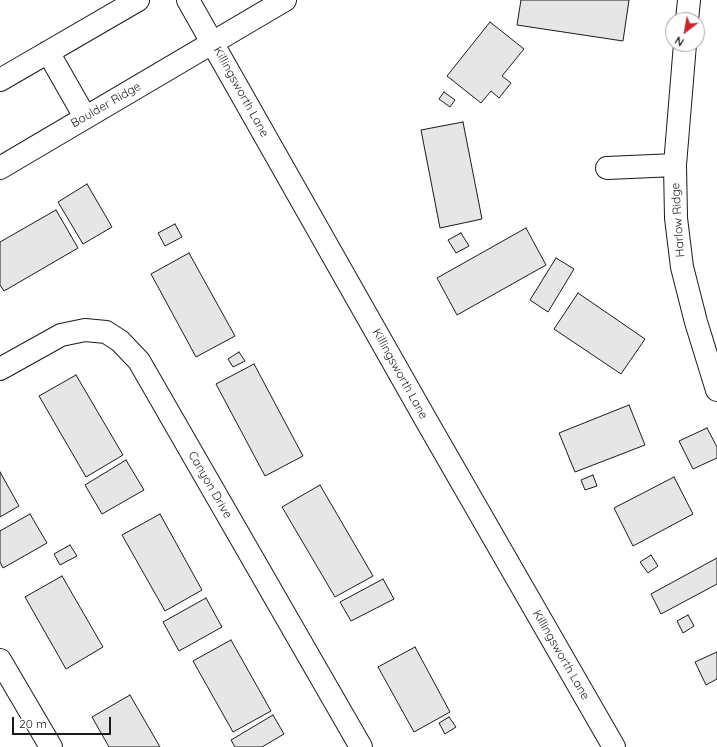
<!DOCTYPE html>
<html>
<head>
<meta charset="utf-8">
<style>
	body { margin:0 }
	#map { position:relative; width:717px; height:747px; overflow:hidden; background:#fff; font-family:Quicksand,sans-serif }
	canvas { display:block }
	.north { position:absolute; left:665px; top:12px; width:40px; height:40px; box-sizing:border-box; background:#fff; border:1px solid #a3a3a3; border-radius:50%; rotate:211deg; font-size:11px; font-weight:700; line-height:16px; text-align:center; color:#1a1a1a }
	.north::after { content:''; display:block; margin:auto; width:14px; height:18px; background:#c62828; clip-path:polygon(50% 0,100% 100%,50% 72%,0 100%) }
	.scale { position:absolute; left:12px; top:717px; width:99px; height:18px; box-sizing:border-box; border:2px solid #1a1a1a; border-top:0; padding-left:5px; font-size:12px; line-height:14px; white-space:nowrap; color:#1a1a1a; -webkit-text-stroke:3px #fff; paint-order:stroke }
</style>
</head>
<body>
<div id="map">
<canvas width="717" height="747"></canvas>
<div class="north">N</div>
<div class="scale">20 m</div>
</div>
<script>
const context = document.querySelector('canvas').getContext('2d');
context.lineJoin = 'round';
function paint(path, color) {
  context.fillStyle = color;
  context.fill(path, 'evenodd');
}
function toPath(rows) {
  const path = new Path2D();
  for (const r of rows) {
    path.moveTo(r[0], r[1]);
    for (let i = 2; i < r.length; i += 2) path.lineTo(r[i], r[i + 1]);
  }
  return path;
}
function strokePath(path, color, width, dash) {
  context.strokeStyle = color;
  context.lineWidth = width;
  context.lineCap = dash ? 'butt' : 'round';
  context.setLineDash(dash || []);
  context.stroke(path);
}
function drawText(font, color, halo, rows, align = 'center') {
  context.font = font + ' Quicksand,sans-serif';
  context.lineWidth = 3;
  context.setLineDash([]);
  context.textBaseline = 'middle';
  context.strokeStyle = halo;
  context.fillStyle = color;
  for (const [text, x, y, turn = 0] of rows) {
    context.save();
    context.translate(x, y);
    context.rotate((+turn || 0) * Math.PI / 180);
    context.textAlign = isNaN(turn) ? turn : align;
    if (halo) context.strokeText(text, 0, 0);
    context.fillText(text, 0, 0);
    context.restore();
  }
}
const building = toPath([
	[521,0,629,0,623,41,517,25,521,0],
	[490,22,524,49,502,76,511,83,499,98,491,91,481,103,447,76,490,22],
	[444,92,455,100,450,107,439,99,444,92],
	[463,122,482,219,440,228,421,130,463,122],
	[87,184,112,227,83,244,58,202,87,184],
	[56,210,78,248,4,291,0,285,0,242,56,210],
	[175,224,182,237,165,246,158,233,175,224],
	[526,228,546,265,457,315,437,278,526,228],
	[461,233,469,246,456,253,448,240,461,233],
	[189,253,235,336,196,357,151,274,189,253],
	[556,258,574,269,548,312,530,300,556,258],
	[578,293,645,339,621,374,554,329,578,293],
	[239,352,245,361,233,367,228,359,239,352],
	[254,364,303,456,265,476,216,384,254,364],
	[76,375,123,455,86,477,39,396,76,375],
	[629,405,645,445,575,472,559,433,629,405],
	[707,428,717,447,717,458,693,469,679,441,707,428],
	[126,460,144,490,102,514,85,485,126,460],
	[0,472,19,506,0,517,0,472],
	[593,475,597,486,585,490,581,480,593,475],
	[674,477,693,514,633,546,614,508,674,477],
	[320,485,373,576,335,597,282,507,320,485],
	[30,514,47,543,3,568,0,562,0,531,30,514],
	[160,514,202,590,165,611,122,535,160,514],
	[70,545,77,556,60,565,54,554,70,545],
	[651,555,658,566,648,573,640,562,651,555],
	[717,558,717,584,661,614,651,594,717,558],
	[62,576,103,647,66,669,25,597,62,576],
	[383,579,394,599,351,621,340,602,383,579],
	[206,598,222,627,179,651,163,622,206,598],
	[688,615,694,626,683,633,677,621,688,615],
	[231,640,271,711,233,732,193,661,231,640],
	[415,647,450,712,414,732,378,667,415,647],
	[717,652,717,679,706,685,695,662,717,652],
	[130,695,160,747,109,747,92,717,130,695],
	[273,715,284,734,262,747,235,747,231,740,273,715],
	[449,717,456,727,445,734,439,723,449,717]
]);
const street = toPath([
	[687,20,689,0],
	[685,44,675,165,676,218,682,267,696,322,717,390],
	[48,52,85,117],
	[0,80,138,0],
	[0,168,285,0],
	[607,168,675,165],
	[0,369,61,335,85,330,106,332,120,341,139,361,361,747],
	[0,660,51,747]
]);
const secondary = toPath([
	[188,0,426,420,614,747]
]);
const streetNames = [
	["Killingsworth Lane",241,92,61],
	["Boulder Ridge",106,105,-30],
	["Harlow Ridge",678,220,-94],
	["Killingsworth Lane",400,374,61],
	["Canyon Drive",210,485,60],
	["Killingsworth Lane",561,655,60]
];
paint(building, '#e6e6e6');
strokePath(building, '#1a1a1a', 1);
strokePath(street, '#1a1a1a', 24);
strokePath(secondary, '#1a1a1a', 24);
strokePath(street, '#fff', 22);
strokePath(secondary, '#fff', 22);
drawText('12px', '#1a1a1a', '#fff', streetNames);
</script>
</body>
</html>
